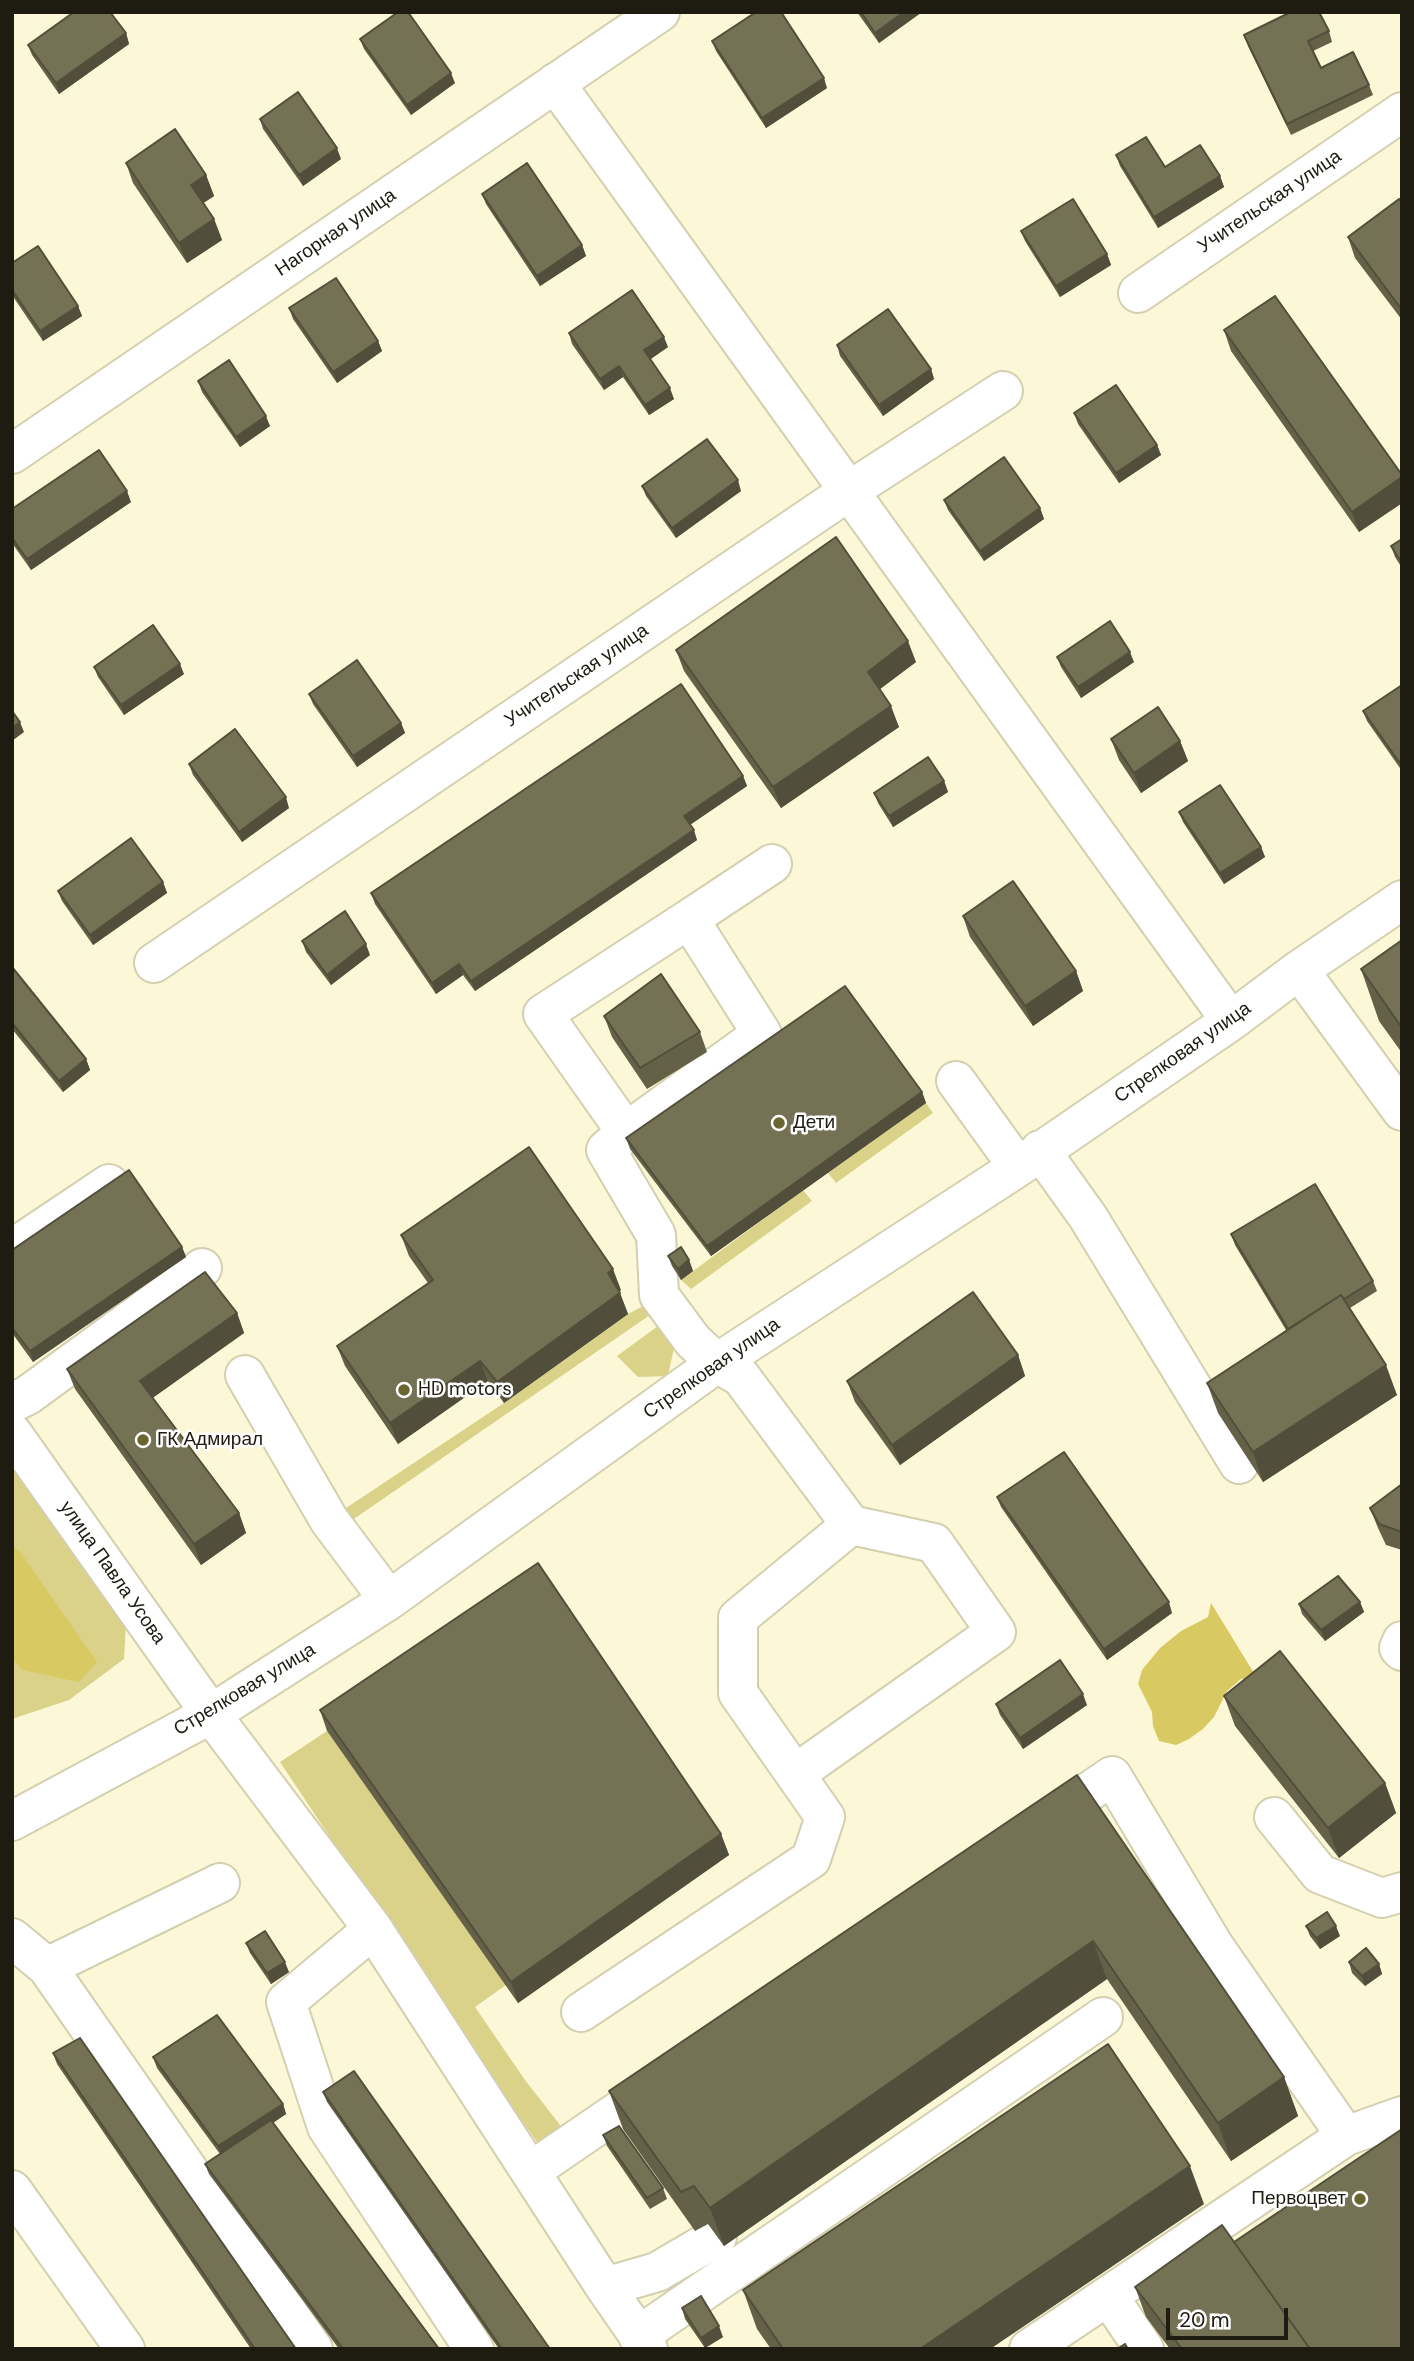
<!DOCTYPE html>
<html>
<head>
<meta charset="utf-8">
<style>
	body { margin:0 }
	#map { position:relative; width:1414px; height:2361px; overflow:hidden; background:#fcf8d7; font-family:"DM Sans",sans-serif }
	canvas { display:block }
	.frame { position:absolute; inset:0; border:14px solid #1e1c11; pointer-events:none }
	.scale { position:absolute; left:1166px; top:2308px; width:122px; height:32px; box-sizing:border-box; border:4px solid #1e1c11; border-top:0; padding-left:9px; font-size:21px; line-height:24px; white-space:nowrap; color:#1e1c11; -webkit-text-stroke:5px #fff; paint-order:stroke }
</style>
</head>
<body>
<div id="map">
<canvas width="1414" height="2361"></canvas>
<div class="frame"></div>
<div class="scale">20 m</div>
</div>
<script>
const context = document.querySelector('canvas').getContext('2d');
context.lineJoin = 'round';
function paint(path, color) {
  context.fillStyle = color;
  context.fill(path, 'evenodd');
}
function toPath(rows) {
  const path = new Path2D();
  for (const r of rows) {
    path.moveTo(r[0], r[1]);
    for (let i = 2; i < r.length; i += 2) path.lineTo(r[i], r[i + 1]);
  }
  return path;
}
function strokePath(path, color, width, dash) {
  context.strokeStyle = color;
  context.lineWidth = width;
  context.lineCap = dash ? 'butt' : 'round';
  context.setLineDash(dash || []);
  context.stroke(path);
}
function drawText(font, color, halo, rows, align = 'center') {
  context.font = font + ' "DM Sans",sans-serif';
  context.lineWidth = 5;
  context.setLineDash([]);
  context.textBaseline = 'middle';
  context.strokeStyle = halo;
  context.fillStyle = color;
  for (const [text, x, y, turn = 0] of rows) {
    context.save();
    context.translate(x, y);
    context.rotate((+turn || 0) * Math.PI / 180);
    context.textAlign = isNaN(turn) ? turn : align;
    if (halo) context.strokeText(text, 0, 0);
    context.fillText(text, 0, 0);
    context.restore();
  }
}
const green = toPath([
	[926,1103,933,1113,836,1183,828,1173],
	[803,1190,812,1201,691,1289,681,1280],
	[643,1306,650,1315,348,1523,340,1512,504,1403,628,1314],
	[658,1326,674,1348,668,1376,638,1377,617,1356],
	[12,1462,126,1623,124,1659,69,1700,12,1719],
	[327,1731,506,1985,475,2007,525,2080,564,2130,539,2145,450,2018,280,1762]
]);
const forest = toPath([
	[12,1546,21,1553,97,1662,79,1682,22,1670,12,1658],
	[1211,1603,1257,1678,1241,1679,1227,1691,1214,1717,1203,1729,1189,1739,1176,1745,1159,1741,1153,1726,1152,1712,1138,1684,1142,1670,1160,1648,1181,1631,1208,1617]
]);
const minor = toPath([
	[555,83,1231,1021],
	[1138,293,1402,112],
	[12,454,660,12],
	[689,919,772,864],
	[154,963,849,491,1003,391],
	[1299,970,1402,1111],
	[956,1081,1018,1167],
	[1040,1150,1088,1217,1239,1464],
	[12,1249,109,1184],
	[245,1375,329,1520,389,1600],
	[12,1403,28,1395,202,1268],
	[12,1433,211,1714,373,1929,605,2287,648,2349],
	[1402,1641,1399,1648,1402,1651],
	[795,1774,996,1632,934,1543,851,1525],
	[1274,1817,1320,1874,1382,1898,1402,1892],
	[12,1821,211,1714,389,1600,717,1363,1018,1167,1231,1021,1299,970,1402,900],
	[1046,1821,1112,1776,1214,1946,1346,2136],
	[373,1929,286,2002,327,2127,474,2349],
	[12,1938,47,1967,313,2349],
	[47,1967,220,1883],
	[581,2012,811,1859,825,1817,738,1693,738,1618,851,1525,741,1377,717,1363,693,1341,659,1295,656,1235,606,1150,626,1132,762,1034,689,919,543,1014,626,1132],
	[531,2171,661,2082],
	[12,2190,125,2349],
	[605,2287,657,2272,717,2237],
	[1109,2297,1144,2349],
	[638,2336,1103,2017],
	[1029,2349,1346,2136,1402,2116]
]);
const wall = toPath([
	[857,12,922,12,879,43],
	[1329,31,1332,42,1313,51,1321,68,1369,85,1373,95,1291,135,1248,46,1244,35],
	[126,33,129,44,59,94,32,55,28,45],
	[360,39,455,83,411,115,364,49],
	[712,41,827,88,766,128,716,51],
	[260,119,341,159,303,186,263,129],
	[1116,155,1165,167,1220,176,1224,187,1158,228,1120,166],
	[126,163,206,175,214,196,203,203,214,219,222,240,187,263,133,183],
	[482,194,582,245,586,256,540,286,486,204],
	[1402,202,1402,320,1355,258,1348,237],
	[1021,231,1107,254,1111,265,1060,297,1025,241],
	[12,263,78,306,82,316,43,341,12,295],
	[289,308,378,341,382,351,337,383,293,319],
	[1224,330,1402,475,1402,503,1359,532,1231,351],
	[569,333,668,347,650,359,674,399,649,415,623,377,604,390,572,344],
	[837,345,931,369,934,379,883,416,840,356],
	[198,381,270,426,240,447,202,392],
	[1074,413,1157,445,1161,455,1119,483,1078,424],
	[642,486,741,491,676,538,646,496],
	[944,500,1040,508,1044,519,984,561,948,510],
	[131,502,31,570,12,543,12,509],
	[1402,539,1402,568,1395,557,1391,546],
	[676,650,916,662,879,689,899,727,781,808,684,671],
	[1057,657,1134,662,1081,698,1061,667],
	[94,667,184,674,124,715,98,677],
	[1402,685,1402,771,1367,721,1363,711],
	[309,694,401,723,405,733,357,767,313,704],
	[1111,739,1180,741,1188,761,1141,793,1119,760],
	[189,764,289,808,242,842,193,775],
	[743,776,747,786,690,825,697,840,475,991,463,975,436,994,375,904,371,893],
	[944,781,948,792,893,827,878,803,874,793],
	[1179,812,1261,847,1265,857,1224,884,1183,822],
	[163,882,167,893,93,945,62,901,58,891],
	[963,916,1076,971,1083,991,1033,1026,970,937],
	[1402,940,1402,1053,1379,1021,1361,969],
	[302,941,370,955,331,985,306,952],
	[12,967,86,1059,90,1070,63,1092,12,1029],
	[604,1016,700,1032,707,1052,647,1089,612,1037],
	[922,1092,926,1103,711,1256,630,1149,626,1138],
	[1231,1234,1373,1281,1377,1291,1350,1308,1397,1395,1263,1482,1218,1413,1207,1383,1286,1330,1235,1245],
	[401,1235,621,1290,619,1291,628,1314,504,1403,488,1381,398,1444,345,1366,337,1346,428,1283,409,1256],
	[182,1247,186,1257,33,1362,12,1333,12,1250],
	[668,1256,689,1260,693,1271,681,1280,672,1266],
	[237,1313,244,1333,152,1398,239,1513,246,1533,201,1565,75,1389,67,1369],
	[1018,1355,1025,1376,900,1465,855,1402,847,1381],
	[1402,1484,1402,1550,1386,1545,1378,1528,1370,1508],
	[997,1497,1172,1613,1107,1660,1001,1507],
	[1360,1602,1364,1612,1325,1641,1302,1614,1299,1604],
	[1224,1696,1385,1783,1396,1813,1339,1858,1235,1726],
	[996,1704,1087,1705,1023,1749,1000,1715],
	[320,1710,721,1834,729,1855,518,2003,327,1731],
	[1077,1775,1284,2077,1298,2116,1231,2161,1107,1979,724,2246,708,2224,695,2231,623,2129,609,2091],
	[1306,1926,1340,1936,1320,1949,1310,1936],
	[246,1943,289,1972,271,1984,250,1953],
	[1349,1962,1379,1964,1382,1974,1365,1986,1352,1973],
	[53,2053,296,2349,251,2349,57,2064],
	[153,2057,283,2104,286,2114,273,2123,440,2349,339,2349,209,2174,205,2164,220,2154,157,2068],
	[323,2092,550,2349,499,2349,327,2102],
	[603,2135,663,2188,667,2199,650,2209,607,2146],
	[1204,2204,990,2349,771,2349,757,2329,743,2290],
	[1234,2242,1402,2349,1170,2349,1146,2317,1135,2287],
	[682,2308,723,2337,705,2348,685,2319]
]);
const shadedWall = toPath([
	[904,12,922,12,879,43,875,33],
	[126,33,129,44,59,94,56,83],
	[451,73,455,83,411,115,407,105],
	[824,78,827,88,766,128,762,118],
	[337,148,341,159,303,186,299,175],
	[206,175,214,196,199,206,191,185],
	[1220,176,1224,187,1158,228,1154,217],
	[214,219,222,240,187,263,179,243],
	[582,245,586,256,540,286,537,276],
	[1107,254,1111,265,1060,297,1056,286],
	[78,306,82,316,43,341,40,331],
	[664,337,668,347,648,361,644,350],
	[378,341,382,351,337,383,333,372],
	[619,366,623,377,604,390,600,379],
	[931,369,934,379,883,416,879,405],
	[670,388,674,399,649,415,645,405],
	[266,416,270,426,240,447,236,437],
	[1157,445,1161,455,1119,483,1116,473],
	[1402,477,1402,503,1359,532,1352,512],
	[738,480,741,491,676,538,672,528],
	[127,491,131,502,31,570,27,559],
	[1040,508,1044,519,984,561,980,551],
	[908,641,916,662,875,693,868,672],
	[1130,652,1134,662,1081,698,1078,687],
	[180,664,184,674,124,715,121,705],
	[891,706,899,727,781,808,773,787],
	[20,722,24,732,12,741,12,728],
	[401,723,405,733,357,767,353,756],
	[1180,741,1188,761,1141,793,1134,773],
	[743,776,747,786,688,826,684,816],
	[944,781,948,792,893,827,889,816],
	[286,797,289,808,242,842,239,832],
	[694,830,697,840,475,991,471,981],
	[1261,847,1265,857,1224,884,1220,873],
	[163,882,167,893,93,945,90,935],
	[366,944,370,955,331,985,327,975],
	[459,964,463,975,436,994,432,983],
	[1076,971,1083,991,1033,1026,1025,1006],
	[86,1059,90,1070,63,1092,59,1081],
	[922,1092,926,1103,711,1256,707,1246],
	[182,1247,186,1257,33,1362,30,1351],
	[689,1260,693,1271,681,1280,678,1269],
	[613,1269,621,1290,615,1294,608,1273],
	[620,1293,628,1314,504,1403,497,1382],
	[237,1313,244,1333,147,1402,140,1381],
	[1018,1355,1025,1376,900,1465,892,1445],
	[480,1361,488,1381,398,1444,390,1423],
	[1386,1365,1397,1395,1263,1482,1253,1452],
	[239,1513,246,1533,201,1565,194,1544],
	[1169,1602,1172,1613,1107,1660,1104,1649],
	[1360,1602,1364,1612,1325,1641,1321,1630],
	[1083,1694,1087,1705,1023,1749,1020,1738],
	[1385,1783,1396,1813,1339,1858,1328,1828],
	[721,1834,729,1855,518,2003,511,1982],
	[1336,1926,1340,1936,1320,1949,1316,1938],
	[1093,1941,1107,1979,724,2246,710,2208],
	[285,1962,289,1972,271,1984,267,1973],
	[1379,1964,1382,1974,1365,1986,1362,1976],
	[1284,2077,1298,2116,1231,2161,1218,2123],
	[283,2104,286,2114,222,2156,218,2146],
	[1190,2166,1204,2204,990,2349,920,2349],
	[719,2326,723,2337,705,2348,701,2338]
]);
const building = toPath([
	[74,12,110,12,126,33,56,83,28,45,74,12],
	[398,12,408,12,451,73,407,105,360,39,398,12],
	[756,12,781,12,824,78,762,118,712,41,756,12],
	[861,12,904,12,875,33,861,12],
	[1291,12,1319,12,1329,31,1308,41,1321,68,1353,52,1369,85,1287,124,1244,35,1291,12],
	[298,92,337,148,299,175,260,119,298,92],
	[175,129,206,175,191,185,214,219,179,243,126,163,175,129],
	[1146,137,1165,167,1200,145,1220,176,1154,217,1116,155,1146,137],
	[527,163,582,245,537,276,482,194,527,163],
	[1073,199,1107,254,1056,286,1021,231,1073,199],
	[1399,199,1402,202,1402,310,1348,237,1399,199],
	[38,246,78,306,40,331,12,290,12,263,38,246],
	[336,278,378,341,333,372,289,308,336,278],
	[632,290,664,337,644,350,670,388,645,405,619,366,600,379,569,333,632,290],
	[1275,296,1402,475,1402,477,1352,512,1224,330,1275,296],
	[888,309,931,369,879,405,837,345,888,309],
	[229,360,266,416,236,437,198,381,229,360],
	[1116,385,1157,445,1116,473,1074,413,1116,385],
	[707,439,738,480,672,528,642,486,707,439],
	[99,450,127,491,27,559,12,538,12,509,99,450],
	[1004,457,1040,508,980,551,944,500,1004,457],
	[836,537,908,641,868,672,891,706,773,787,676,650,836,537],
	[1402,539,1402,563,1391,546,1402,539],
	[1110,621,1130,652,1078,687,1057,657,1110,621],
	[153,625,180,664,121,705,94,667,153,625],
	[357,660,401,723,353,756,309,694,357,660],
	[681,684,743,776,684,816,694,830,471,981,459,964,432,983,371,893,681,684],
	[1402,685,1402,760,1399,762,1363,711,1402,685],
	[1158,707,1180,741,1134,773,1111,739,1158,707],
	[12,711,20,722,12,728,12,711],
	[235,729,286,797,239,832,189,764,235,729],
	[928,757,944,781,889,816,874,793,928,757],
	[1220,785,1261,847,1220,873,1179,812,1220,785],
	[131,838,163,882,90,935,58,891,131,838],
	[1013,881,1076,971,1025,1006,963,916,1013,881],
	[345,911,366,944,327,975,302,941,345,911],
	[1402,940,1402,1028,1361,969,1402,940],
	[12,967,86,1059,59,1081,12,1023,12,967],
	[661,974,700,1032,640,1068,604,1016,661,974],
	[845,986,922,1092,707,1246,626,1138,845,986],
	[529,1147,613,1269,608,1273,620,1293,497,1382,480,1361,390,1423,337,1346,433,1280,401,1235,529,1147],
	[129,1170,182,1247,30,1351,12,1328,12,1250,129,1170],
	[1315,1184,1373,1281,1344,1299,1341,1295,1288,1329,1231,1234,1315,1184],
	[681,1247,689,1260,678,1269,668,1256,681,1247],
	[205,1272,237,1313,140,1381,239,1513,194,1544,67,1369,205,1272],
	[973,1292,1018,1355,892,1445,847,1381,973,1292],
	[1341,1295,1386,1365,1253,1452,1207,1383,1341,1295],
	[1064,1452,1169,1602,1104,1649,997,1497,1064,1452],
	[1402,1484,1402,1532,1379,1524,1370,1508,1402,1484],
	[538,1563,721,1834,511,1982,320,1710,538,1563],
	[1338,1576,1360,1602,1321,1630,1299,1604,1338,1576],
	[1280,1651,1385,1783,1328,1828,1224,1696,1280,1651],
	[1060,1660,1083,1694,1020,1738,996,1704,1060,1660],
	[1077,1775,1284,2077,1218,2123,1093,1941,710,2208,694,2186,681,2192,609,2091,1077,1775],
	[1327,1912,1336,1926,1316,1938,1306,1926,1327,1912],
	[265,1931,285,1962,267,1973,246,1943,265,1931],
	[1366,1948,1379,1964,1362,1976,1349,1962,1366,1948],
	[217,2015,283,2104,218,2146,153,2057,217,2015],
	[80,2038,296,2349,255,2349,53,2053,80,2038],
	[1108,2044,1190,2166,920,2349,783,2349,743,2290,1108,2044],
	[354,2071,550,2349,502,2349,323,2092,354,2071],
	[271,2120,439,2349,343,2349,205,2164,271,2120],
	[619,2126,663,2188,647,2198,603,2135,619,2126],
	[1402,2129,1402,2349,1310,2349,1234,2242,1402,2129],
	[1222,2225,1310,2349,1182,2349,1135,2287,1222,2225],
	[701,2296,719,2326,701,2338,682,2308,701,2296],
	[1125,2344,1128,2349,1117,2349,1125,2344]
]);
const markers = [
	[779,1123,7,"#6c6532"],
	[404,1390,7,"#6c6532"],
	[143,1440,7,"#6c6532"],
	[1360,2199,7,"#6c6532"]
];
const streetNames = [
	["Учительская улица",1270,202,-34],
	["Нагорная улица",336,233,-34],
	["Учительская улица",577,676,-34],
	["Стрелковая улица",1183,1053,-35],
	["Стрелковая улица",712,1369,-35],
	["улица Павла Усова",112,1573,55],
	["Стрелковая улица",245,1690,-31]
];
const poiNames = [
	["Дети",793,1123],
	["HD motors",418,1390],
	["ГК Адмирал",157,1440],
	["Первоцвет",1346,2199,"right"]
];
paint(green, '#dbd28a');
paint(forest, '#d8c963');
strokePath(minor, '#d3cfaf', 42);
strokePath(minor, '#fff', 38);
paint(wall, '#646148');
paint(shadedWall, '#514f3b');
paint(building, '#747154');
strokePath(building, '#514f3b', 2);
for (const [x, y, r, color] of markers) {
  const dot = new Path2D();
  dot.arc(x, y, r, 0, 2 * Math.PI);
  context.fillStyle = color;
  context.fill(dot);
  strokePath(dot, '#fff', 2.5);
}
drawText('19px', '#1e1c11', '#fff', streetNames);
drawText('19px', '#1e1c11', '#fff', poiNames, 'left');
</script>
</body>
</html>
